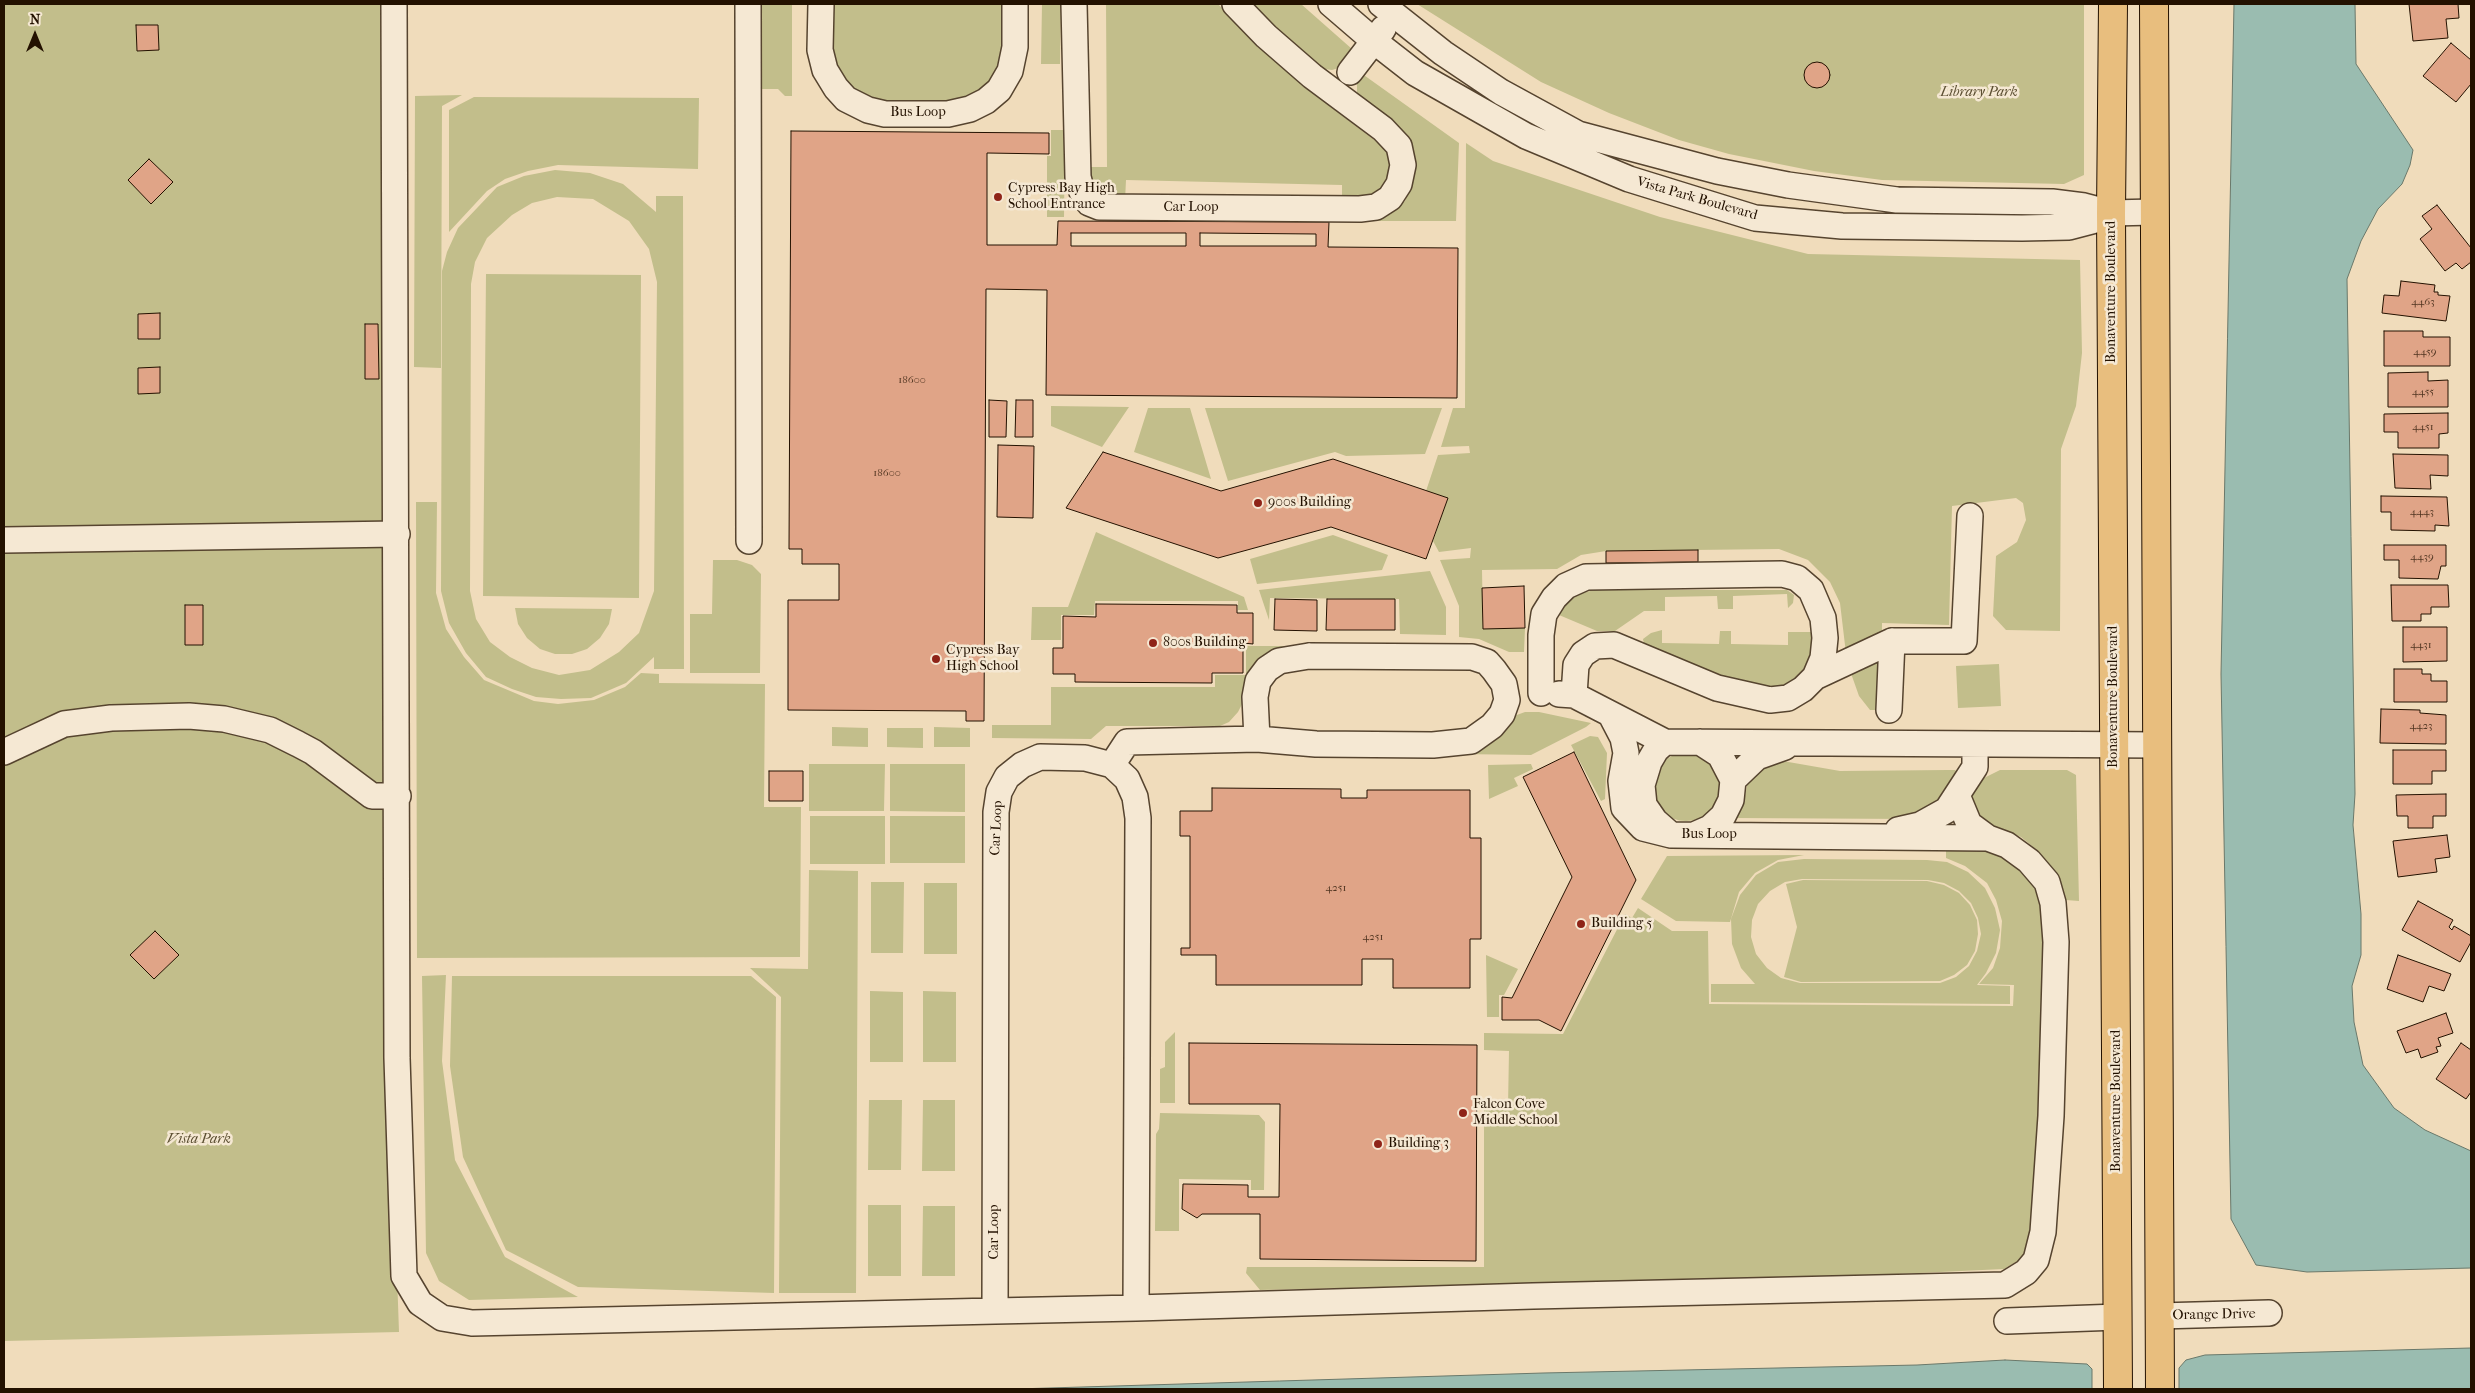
<!DOCTYPE html>
<html>
<head>
<meta charset="utf-8">
<style>
	body { margin:0 }
	#map { position:relative; width:2475px; height:1393px; overflow:hidden; background:#f0dcbb; font-family:"IM FELL French Canon",serif }
	canvas { display:block }
	.frame { position:absolute; inset:0; border:5px solid #231100; pointer-events:none }
	.north { position:absolute; left:10px; top:10px; width:50px; height:50px; -webkit-text-stroke:4px #f5e8d3; paint-order:stroke; rotate:0deg; font-size:14px; font-weight:700; line-height:20px; text-align:center; color:#231100 }
	.north::after { content:''; display:block; margin:auto; width:18px; height:22px; background:#231100; clip-path:polygon(50% 0,100% 100%,50% 72%,0 100%) }
</style>
</head>
<body>
<div id="map">
<canvas width="2475" height="1393"></canvas>
<div class="frame"></div>
<div class="north">N</div>
</div>
<script>
const context = document.querySelector('canvas').getContext('2d');
context.lineJoin = 'round';
function paint(path, color) {
  context.fillStyle = color;
  context.fill(path, 'evenodd');
}
function toPath(rows) {
  const path = new Path2D();
  for (const r of rows) {
    if (r.length === 3) {
      path.moveTo(r[0] + r[2], r[1]);
      path.arc(r[0], r[1], r[2], 0, 2 * Math.PI);
      continue;
    }
    path.moveTo(r[0], r[1]);
    for (let i = 2; i < r.length; i += 2) path.lineTo(r[i], r[i + 1]);
  }
  return path;
}
function strokePath(path, color, width, dash) {
  context.strokeStyle = color;
  context.lineWidth = width;
  context.lineCap = dash ? 'butt' : 'round';
  context.setLineDash(dash || []);
  context.stroke(path);
}
function drawText(font, color, halo, rows, align = 'center') {
  context.font = font + ' "IM FELL French Canon",serif';
  context.lineWidth = 5;
  context.setLineDash([]);
  context.textBaseline = 'middle';
  context.strokeStyle = halo;
  context.fillStyle = color;
  for (const [text, x, y, turn = 0] of rows) {
    context.save();
    context.translate(x, y);
    context.rotate((+turn || 0) * Math.PI / 180);
    context.textAlign = isNaN(turn) ? turn : align;
    if (halo) context.strokeText(text, 0, 0);
    context.fillText(text, 0, 0);
    context.restore();
  }
}
const green = toPath([
	[4,4,388,4,394,1189,399,1332,4,1341],
	[759,4,792,4,792,96,785,96,778,89,759,89],
	[832,4,1004,4,1002,57,992,78,977,93,955,106,876,103,856,94,840,78,831,48],
	[1042,4,1061,4,1060,64,1041,64],
	[1106,4,1218,4,1258,47,1310,91,1390,152,1392,167,1384,190,1370,195,1342,199,1342,185,1126,180,1125,201,1094,190,1089,180,1090,167,1107,167],
	[1250,4,1301,4,1352,49,1342,67,1332,70,1317,68],
	[1417,4,2084,4,2084,175,2064,184,1882,180,1814,171,1729,154,1679,140,1609,113,1541,82],
	[1361,73,1459,143,1456,221,1371,221,1387,216,1405,201,1414,178,1415,165,1411,149,1357,98,1357,80],
	[462,95,442,106,441,368,414,367,415,96],
	[474,97,699,98,698,169,558,165,528,171,505,179,487,191,449,232,449,110],
	[1051,130,1065,130,1064,217,1047,217,1047,156,1051,156],
	[1466,143,1493,161,1660,217,1808,254,2080,260,2082,353,2076,406,2061,449,2060,631,2006,630,1993,616,1996,556,2017,542,2026,520,2023,503,2016,498,1952,506,1949,625,1882,623,1881,710,1870,710,1859,696,1847,662,1840,603,1830,582,1808,560,1779,549,1606,551,1581,555,1557,569,1482,570,1483,628,1525,628,1524,652,1509,652,1479,639,1459,637,1459,606,1440,560,1470,558,1471,548,1439,552,1433,541,1448,498,1426,491,1438,455,1470,453,1469,446,1441,447,1453,408,1465,408],
	[555,170,590,173,623,184,656,212,656,196,683,196,684,669,654,669,654,657,626,683,591,698,561,699,536,697,512,689,486,677,466,653,449,623,441,591,442,271,447,252,458,228,497,187,524,176],
	[557,197,593,199,629,221,649,249,657,282,654,591,639,633,619,652,590,670,559,675,532,668,510,657,490,642,476,619,470,591,471,284,475,262,487,238,512,215,532,203],
	[486,274,641,275,639,598,483,596],
	[1051,406,1129,407,1102,447,1051,426],
	[1148,408,1190,408,1211,479,1134,452],
	[1205,408,1442,408,1425,454,1346,456,1335,452,1228,481],
	[416,502,437,502,436,593,446,629,464,657,484,680,534,701,558,704,594,700,625,687,641,673,659,674,659,683,765,684,764,807,801,807,800,957,417,958],
	[1096,532,1244,597,1248,610,1238,610,1238,601,1095,601,1094,615,1061,615,1061,640,1031,640,1032,607,1068,607],
	[1333,535,1388,555,1382,570,1257,584,1250,559],
	[713,560,737,560,752,565,761,574,760,673,690,673,690,614,712,614],
	[1430,571,1446,607,1446,635,1400,634,1399,599,1270,598,1269,620,1259,590],
	[1595,590,1787,590,1794,595,1793,603,1788,608,1787,594,1733,596,1733,609,1718,609,1717,596,1665,597,1665,611,1644,611,1615,631,1597,631,1559,615,1563,607,1577,594],
	[515,608,612,609,609,624,600,638,587,649,572,654,555,654,540,649,527,638,518,624],
	[1662,630,1662,643,1719,644,1720,631,1731,631,1731,644,1788,645,1788,632,1815,632,1814,648,1806,668,1795,683,1780,692,1754,690,1644,645,1643,639,1651,633],
	[1246,646,1287,646,1266,657,1238,712,1229,722,1220,726,1106,726,1091,739,992,738,992,725,1051,725,1051,687,1215,687,1215,675,1246,675],
	[1999,664,2001,706,1958,708,1956,666],
	[1525,712,1539,712,1591,723,1586,727,1531,755,1459,754,1514,716],
	[832,727,868,728,868,747,832,746],
	[934,727,970,728,970,747,934,747],
	[887,728,923,728,923,748,887,747],
	[1590,736,1598,737,1607,753,1605,799,1601,801,1571,745],
	[1686,787,34],
	[1777,760,1840,771,1948,770,1955,770,1959,775,1942,804,1912,819,1735,818,1744,802,1748,780,1754,770],
	[809,764,885,764,884,811,809,811],
	[890,764,965,764,965,812,890,811],
	[1531,764,1533,769,1514,778,1518,786,1489,799,1488,765],
	[2000,770,2067,770,2076,775,2079,901,2066,900,2051,866,2038,851,2021,837,1980,820,1971,802,1971,795,1978,781],
	[810,816,885,816,885,864,810,864],
	[890,816,965,816,965,863,890,863],
	[1946,847,1995,849,2033,876,2045,914,2046,1012,2033,1237,2024,1257,2004,1269,1854,1276,1260,1290,1246,1273,1247,1267,1484,1267,1484,1107,1508,1107,1509,1051,1484,1050,1484,1033,1563,1034,1625,914,1632,918,1638,908,1672,931,1708,931,1709,1004,2013,1006,2014,985,1979,984,1993,968,2000,948,2002,921,1996,900,1987,883,1965,866,1946,858],
	[1804,855,1778,860,1755,873,1739,892,1730,922,1676,921,1641,899,1667,856],
	[1804,859,1927,860,1947,862,1968,872,1985,888,1995,908,2000,930,1996,953,1986,973,1977,985,2010,986,2010,1004,1711,1002,1711,984,1755,984,1741,968,1732,944,1731,919,1740,895,1756,875,1778,862],
	[1802,879,1928,880,1944,883,1959,891,1971,903,1978,918,1981,934,1977,951,1969,966,1956,977,1940,983,1800,983,1781,978,1767,968,1756,954,1751,937,1752,920,1758,904,1770,891,1785,882],
	[809,870,858,871,856,1293,779,1293,781,997,750,968,808,969],
	[1803,880,1927,881,1944,885,1959,893,1970,905,1977,920,1978,934,1975,951,1967,965,1954,975,1940,981,1801,982,1784,977,1797,927,1786,884],
	[871,882,904,882,903,953,871,953],
	[924,883,957,883,957,954,924,954],
	[1486,955,1518,969,1504,995,1499,995,1499,1017,1487,1017],
	[446,975,442,1061,455,1160,505,1257,578,1297,469,1300,439,1281,426,1253,422,976],
	[452,976,751,976,776,997,774,1293,578,1287,506,1250,463,1157,450,1066],
	[870,991,903,992,903,1062,870,1062],
	[923,991,956,992,956,1062,923,1062],
	[1175,1032,1175,1103,1160,1103,1160,1069,1165,1067,1165,1042],
	[869,1100,902,1100,901,1170,868,1170],
	[923,1100,955,1100,955,1171,922,1171],
	[1160,1113,1259,1115,1265,1122,1264,1190,1251,1190,1251,1180,1179,1179,1179,1231,1155,1231,1156,1134,1159,1129],
	[868,1205,901,1205,901,1276,868,1276],
	[923,1206,955,1206,955,1276,922,1276]
]);
const water = toPath([
	[2234,4,2355,4,2356,64,2413,150,2410,165,2402,184,2378,209,2361,241,2347,279,2355,794,2353,825,2361,914,2361,955,2352,986,2354,1022,2363,1065,2394,1108,2425,1130,2471,1151,2471,1268,2307,1272,2256,1265,2231,1219,2221,674,2234,4],
	[2471,1348,2471,1389,2179,1389,2179,1368,2186,1360,2205,1355,2471,1348],
	[2005,1360,2087,1364,2092,1369,2092,1389,1016,1389,1543,1373,1917,1365,2005,1360]
]);
const building = toPath([
	[2409,4,2458,4,2459,18,2446,19,2448,38,2413,41,2409,4],
	[136,25,158,25,159,50,137,51,136,25],
	[2451,43,2471,60,2471,84,2456,102,2423,76,2451,43],
	[1817,75,13],
	[791,131,1049,133,1049,154,987,153,987,245,1057,245,1058,221,1329,222,1328,247,1458,248,1457,398,1046,395,1047,290,986,289,984,721,966,721,966,711,788,710,788,600,839,600,839,564,802,564,802,549,789,549,791,131],
	[1071,233,1186,233,1186,246,1071,246,1071,233],
	[1200,233,1316,234,1316,246,1200,246,1200,233],
	[149,159,173,182,151,204,128,180,149,159],
	[2437,205,2471,248,2471,262,2462,269,2456,263,2445,271,2420,239,2432,229,2422,216,2437,205],
	[2401,281,2435,285,2434,292,2438,292,2438,295,2450,296,2446,321,2382,313,2384,295,2399,296,2401,281],
	[160,313,160,339,138,339,138,314,160,313],
	[365,324,378,324,379,379,365,379,365,324],
	[2384,331,2423,331,2423,337,2450,337,2450,366,2384,366,2384,331],
	[160,367,160,393,138,394,138,368,160,367],
	[2428,372,2428,381,2448,380,2448,407,2388,407,2388,373,2428,372],
	[989,400,1007,401,1006,437,989,437,989,400],
	[1016,400,1033,400,1033,437,1015,437,1016,400],
	[2448,413,2448,433,2439,434,2439,448,2398,448,2398,432,2384,432,2384,414,2448,413],
	[998,445,1034,446,1033,518,997,517,998,445],
	[1103,452,1221,491,1333,459,1448,498,1426,559,1331,527,1218,558,1066,508,1103,452],
	[2393,454,2448,455,2448,476,2430,475,2431,489,2395,488,2393,454],
	[2381,496,2447,497,2449,526,2435,525,2435,531,2391,530,2391,512,2381,512,2381,496],
	[2384,545,2446,545,2446,566,2441,566,2438,579,2399,578,2399,560,2384,560,2384,545],
	[1698,550,1698,562,1606,563,1606,551,1698,550],
	[2391,585,2448,585,2449,607,2431,607,2431,614,2421,614,2421,621,2392,621,2391,585],
	[1524,586,1525,628,1483,629,1482,588,1524,586],
	[1275,599,1317,600,1317,631,1274,630,1275,599],
	[1327,599,1395,599,1395,630,1326,630,1327,599],
	[1096,604,1237,605,1237,613,1253,613,1253,644,1243,643,1243,673,1212,673,1212,683,1075,682,1075,674,1053,674,1053,648,1063,648,1063,616,1096,617,1096,604],
	[185,605,203,605,203,645,185,645,185,605],
	[2403,627,2447,627,2447,661,2403,662,2403,627],
	[2394,669,2422,669,2422,674,2431,674,2431,681,2447,681,2447,702,2394,702,2394,669],
	[2381,709,2420,710,2420,713,2446,715,2446,744,2380,743,2381,709],
	[2393,750,2446,750,2446,771,2432,771,2432,784,2393,784,2393,750],
	[1574,752,1636,880,1561,1031,1539,1020,1502,1020,1502,997,1512,998,1572,877,1523,777,1574,752],
	[769,771,803,771,803,801,769,801,769,771],
	[1212,788,1341,789,1341,798,1367,798,1367,790,1470,790,1470,838,1481,838,1481,939,1470,939,1470,988,1393,988,1393,959,1362,959,1362,985,1216,985,1216,955,1181,955,1181,948,1190,948,1190,836,1180,836,1180,811,1212,811,1212,788],
	[2446,794,2446,816,2433,816,2433,828,2408,828,2408,816,2397,816,2396,795,2446,794],
	[2447,835,2450,857,2435,859,2437,872,2398,877,2393,841,2447,835],
	[2418,901,2453,920,2449,927,2452,930,2454,926,2471,936,2471,942,2460,962,2402,930,2418,901],
	[155,931,179,955,154,979,130,955,155,931],
	[2398,955,2451,974,2444,991,2429,986,2423,1002,2387,989,2398,955],
	[2446,1013,2453,1033,2438,1038,2441,1046,2436,1047,2438,1052,2421,1058,2418,1049,2406,1053,2397,1031,2446,1013],
	[1189,1043,1477,1045,1476,1261,1260,1259,1260,1214,1202,1214,1197,1218,1182,1209,1183,1184,1248,1185,1248,1197,1279,1197,1280,1104,1189,1104,1189,1043],
	[2461,1043,2471,1050,2471,1092,2466,1099,2436,1079,2461,1043]
]);
const minor = toPath([
	[394,4,397,1058,404,1276,420,1303,442,1318,472,1323,995,1311],
	[748,4,749,541],
	[821,4,820,50,825,70,836,88,846,99,868,110,885,114,948,114,970,109,986,101,999,90,1010,71,1015,47,1015,4],
	[1074,4,1078,177,1082,192,1089,203,1099,207,1360,209,1376,207,1390,198,1399,184,1403,165,1399,146,1383,129,1312,76,1266,36,1235,4],
	[1331,4,1374,41,1415,73,1526,136,1629,179,1755,218,1842,226,2022,228,2069,227,2092,221,2111,213],
	[1381,4,1443,53,1501,92,1578,134,1717,171,1788,185,1897,200,2052,202,2084,206,2111,213,2154,212],
	[1350,72,1383,29],
	[4,540,397,534],
	[1309,656,1472,657,1487,662,1494,670,1504,684,1507,700,1502,714,1492,726,1471,741,1433,745,1316,744,1257,739,1255,697,1258,681,1267,669,1279,661,1309,656],
	[1815,677,1892,641],
	[1541,693,1541,635,1544,614,1554,598,1566,586,1586,577,1782,574,1797,578,1811,590,1823,618,1825,638,1823,658,1815,677,1803,689,1788,698,1770,700,1717,688,1614,645,1595,646,1583,654,1576,665,1574,695],
	[1559,694,1574,695,1665,742],
	[1889,710,1892,641,1964,641,1970,516],
	[1611,715,1623,738,1626,753,1621,781,1624,808,1643,828,1671,835,1988,838],
	[4,752,64,724,111,718,189,716,224,719,270,730,298,744,313,752,372,796,398,796],
	[1112,765,1127,742,1257,739],
	[1733,780,1757,757,1785,747],
	[1898,830,1920,825,1947,810,1975,767,1975,744],
	[1671,835,1655,821,1644,805,1642,785,1649,762,1656,750,1665,742,2157,745],
	[1694,835,1710,828,1723,816,1731,800,1733,780,1720,755,1700,742],
	[1136,1308,1138,818,1135,797,1127,779,1112,765,1085,758,1040,757,1022,765,1007,777,999,792,996,812,995,1311,1136,1308,1533,1296,2005,1285,2026,1272,2036,1260,2043,1232,2051,1116,2056,942,2053,903,2047,882,2029,861,2007,845,1988,838,1969,824,1957,795],
	[2159,1316,2269,1313],
	[2007,1321,2118,1317]
]);
const major = toPath([
	[2113,4,2111,213,2118,1389],
	[2154,4,2160,1389]
]);
const markers = [
	[998,197,5,"#8f2418"],
	[1258,503,5,"#8f2418"],
	[1153,643,5,"#8f2418"],
	[936,659,5,"#8f2418"],
	[1581,924,5,"#8f2418"],
	[1463,1113,5,"#8f2418"],
	[1378,1144,5,"#8f2418"]
];
const numberNames = [
	["4463",2423,302],
	["4459",2425,352],
	["18600",912,380],
	["4455",2423,392],
	["4451",2423,427],
	["18600",887,473],
	["4443",2422,512],
	["4439",2422,557],
	["4431",2421,645],
	["4423",2421,726],
	["4251",1336,888],
	["4251",1373,937]
];
const parkNames = [
	["Library Park",1979,93],
	["Vista Park",199,1140]
];
const streetNames = [
	["Bus Loop",918,113],
	["Vista Park Boulevard",1697,199,16],
	["Car Loop",1191,208],
	["Bonaventure Boulevard",2112,292,-90],
	["Bonaventure Boulevard",2114,697,-90],
	["Car Loop",997,828,-87],
	["Bus Loop",1709,835],
	["Bonaventure Boulevard",2117,1101,-90],
	["Car Loop",995,1232,-90],
	["Orange Drive",2214,1315,-1]
];
const poiNames = [
	["Cypress Bay High",1008,189],
	["School Entrance",1008,205],
	["900s Building",1268,503],
	["800s Building",1163,643],
	["Cypress Bay",946,651],
	["High School",946,667],
	["Building 5",1591,924],
	["Falcon Cove",1473,1105],
	["Middle School",1473,1121],
	["Building 3",1388,1144]
];
paint(green, '#c2be8b');
paint(water, '#9abcb0');
strokePath(water, '#6a786a', 1);
paint(building, '#e0a487');
strokePath(building, '#231100', 1);
strokePath(minor, '#56442f', 28);
strokePath(major, '#231100', 30);
strokePath(minor, '#f5e8d3', 25);
strokePath(major, '#e8be7e', 28);
for (const [x, y, r, color] of markers) {
  const dot = new Path2D();
  dot.arc(x, y, r, 0, 2 * Math.PI);
  context.fillStyle = color;
  context.fill(dot);
  strokePath(dot, '#f5e8d3', 2);
}
drawText('11px', '#523622', null, numberNames);
drawText('italic 14px', '#5b4e31', '#f5e8d3', parkNames);
drawText('14px', '#231100', '#f5e8d3', streetNames);
drawText('14px', '#231100', '#f5e8d3', poiNames, 'left');
</script>
</body>
</html>
